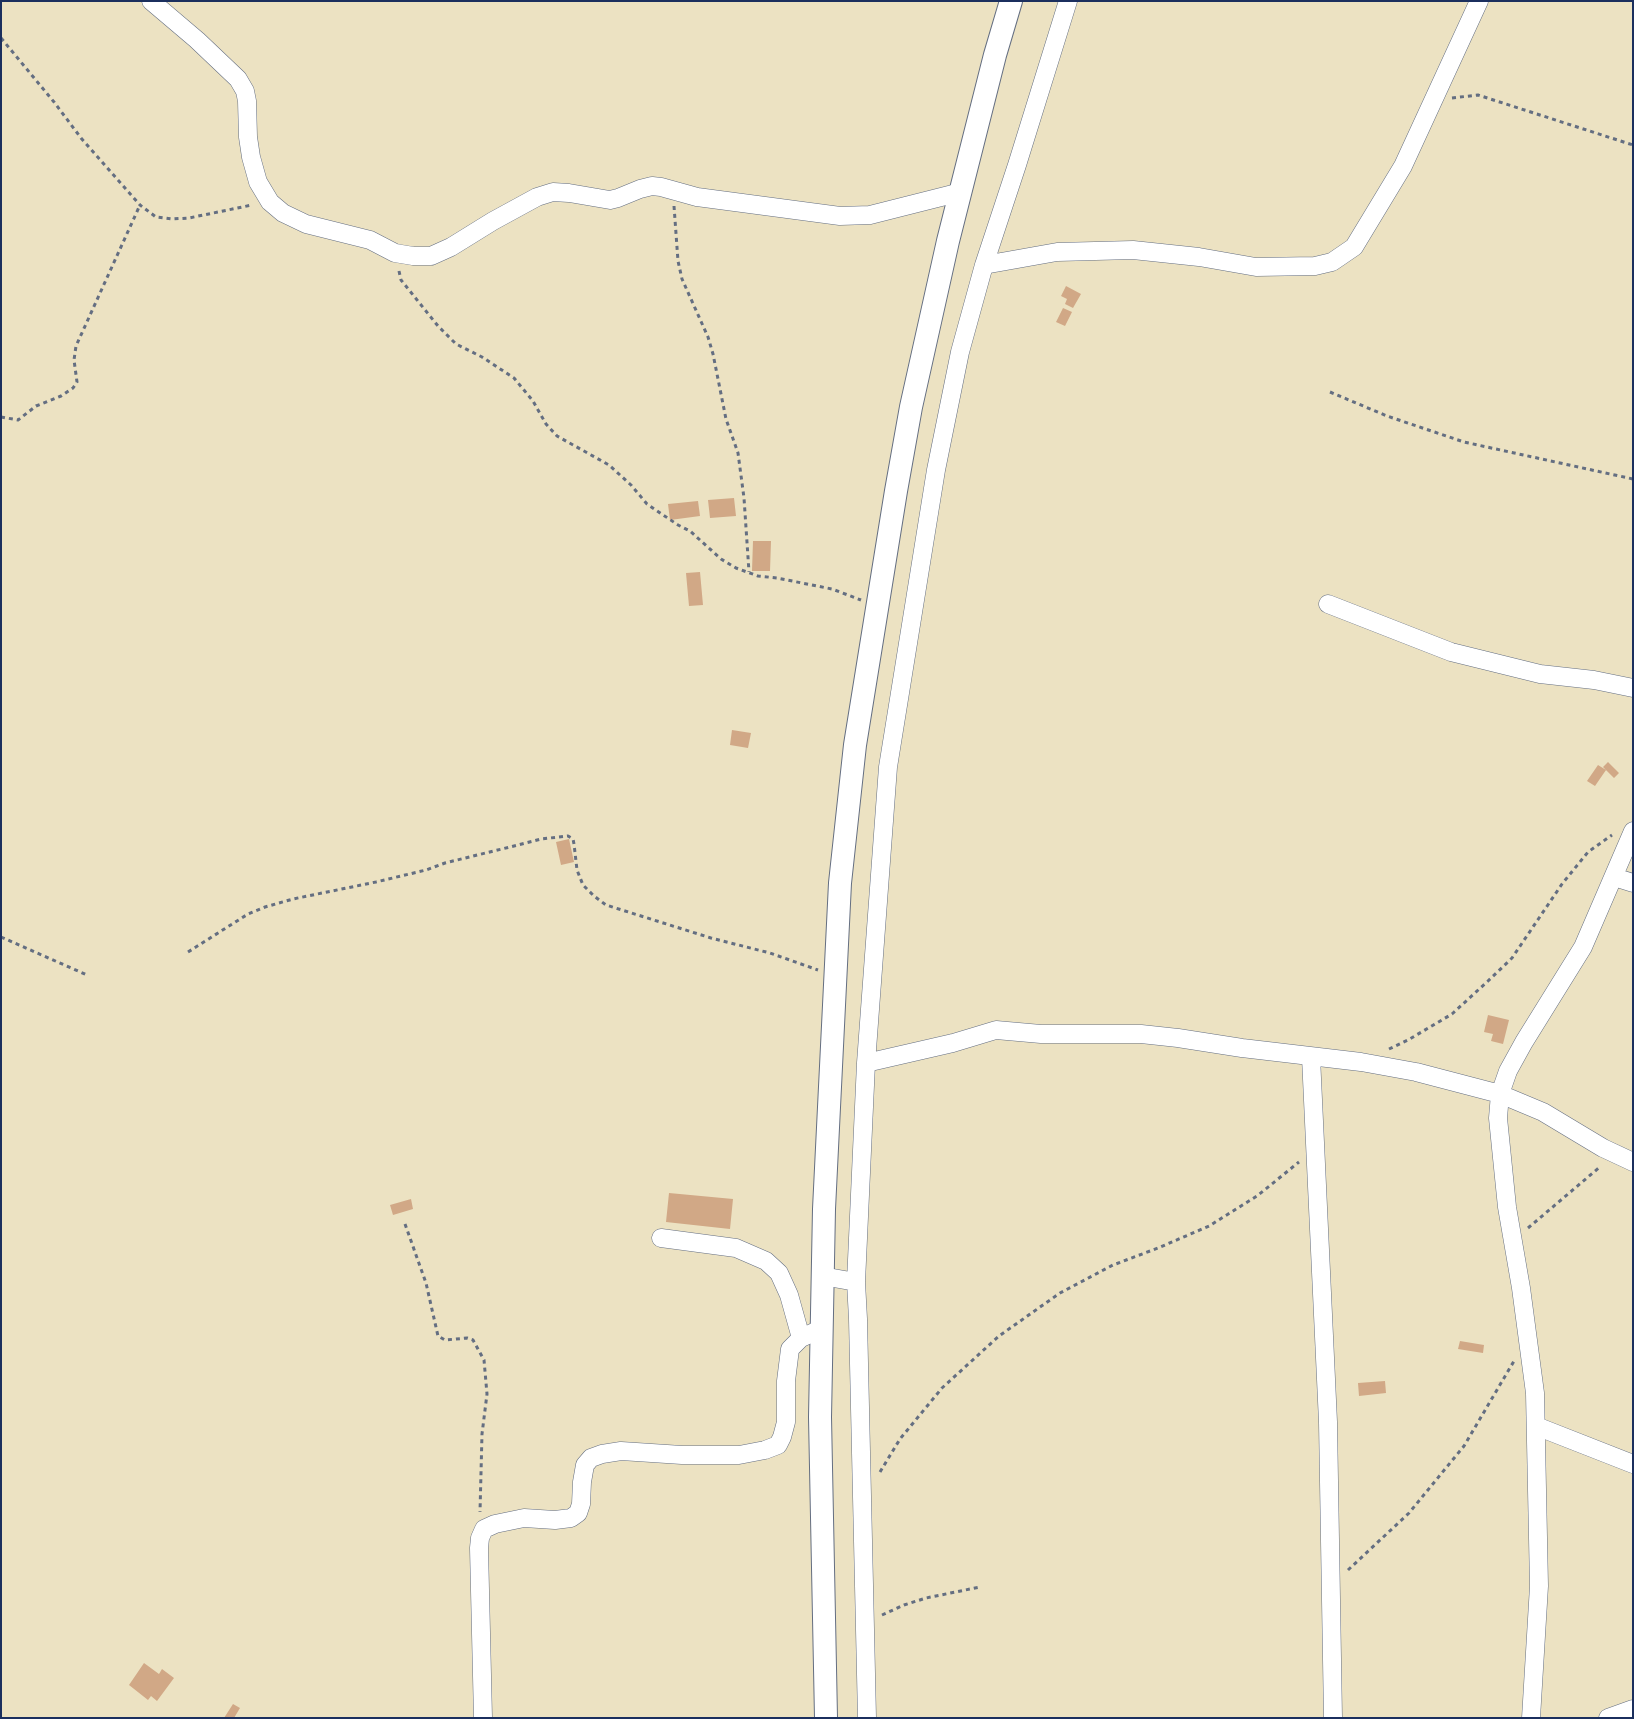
<!DOCTYPE html>
<html>
<head>
<meta charset="utf-8">
<style>
	body { margin:0 }
	#map { position:relative; width:1634px; height:1719px; overflow:hidden; background:#ece2c2; font-family:Mali,sans-serif }
	canvas { display:block }
	.frame { position:absolute; inset:0; border:2px solid #1b2f5e; pointer-events:none }
</style>
</head>
<body>
<div id="map">
<canvas width="1634" height="1719"></canvas>
<div class="frame"></div>
</div>
<script>
const context = document.querySelector('canvas').getContext('2d');
context.lineJoin = 'round';
function paint(path, color) {
  context.fillStyle = color;
  context.fill(path, 'evenodd');
}
function toPath(rows) {
  const path = new Path2D();
  for (const r of rows) {
    path.moveTo(r[0], r[1]);
    for (let i = 2; i < r.length; i += 2) path.lineTo(r[i], r[i + 1]);
  }
  return path;
}
function strokePath(path, color, width, dash) {
  context.strokeStyle = color;
  context.lineWidth = width;
  context.lineCap = dash ? 'butt' : 'round';
  context.setLineDash(dash || []);
  context.stroke(path);
}
const building = toPath([
	[1066,286,1081,294,1073,308,1065,304,1067,299,1061,296],
	[1063,308,1072,312,1065,326,1056,322],
	[734,498,736,516,710,518,708,500],
	[698,501,700,516,670,520,668,504],
	[753,541,771,541,770,571,752,571],
	[700,572,703,605,689,606,686,573],
	[732,730,751,733,748,748,730,745],
	[1608,762,1619,773,1614,778,1603,767],
	[1598,765,1606,770,1595,786,1587,781],
	[569,839,574,862,561,865,556,842],
	[1488,1015,1509,1020,1503,1044,1491,1041,1493,1034,1484,1032],
	[669,1193,733,1199,730,1229,666,1222],
	[411,1199,413,1209,393,1215,390,1205],
	[1460,1341,1484,1345,1483,1353,1458,1349],
	[1385,1381,1386,1393,1359,1396,1358,1383],
	[144,1663,159,1674,162,1669,174,1678,157,1701,151,1696,148,1700,129,1685],
	[233,1704,240,1708,234,1718,224,1718]
]);
const path = toPath([
	[1,38,54,102,81,138,140,205,156,217,172,219,189,218,252,205],
	[1452,98,1478,95,1633,145],
	[674,206,678,261,682,279,708,337,713,354,726,419,738,453,744,498,749,572],
	[399,271,401,280,438,326,456,344,482,357,514,378,533,401,546,424,557,436,609,465,631,485,647,504,678,525,690,531,721,559,736,568,758,576,777,578,832,589,861,600],
	[1330,392,1387,416,1464,442,1633,479],
	[1,417,18,420,36,406,61,396,73,388,77,382,74,360,76,346,140,205],
	[1,937,87,975],
	[188,952,248,914,265,907,293,899,376,882,426,870,445,863,518,845,541,839,568,836,573,839,574,844,577,870,583,885,594,896,606,905,711,938,770,953,818,970],
	[1389,1049,1408,1040,1452,1014,1488,981,1512,958,1562,884,1588,852,1612,835],
	[405,1224,426,1283,438,1336,445,1340,467,1338,473,1340,484,1360,487,1394,482,1434,480,1512],
	[1528,1228,1601,1166],
	[880,1472,900,1439,942,1388,999,1336,1060,1293,1113,1265,1158,1248,1209,1226,1257,1196,1299,1162],
	[1348,1570,1409,1513,1464,1446,1514,1361],
	[882,1615,904,1605,926,1598,980,1587]
]);
const minor = toPath([
	[151,1,197,40,238,79,245,91,247,101,248,137,251,157,258,182,270,202,283,213,306,224,370,240,395,253,413,256,431,256,451,247,493,221,537,197,553,192,569,193,610,200,618,198,640,189,652,186,661,187,697,197,840,216,870,215,961,192],
	[984,265,1057,252,1133,250,1199,257,1256,267,1315,266,1332,262,1354,247,1403,166,1479,1],
	[1328,604,1451,652,1540,674,1594,680,1633,688],
	[1614,877,1633,883],
	[1311,1057,1328,1422,1333,1718],
	[866,1063,953,1043,996,1030,1041,1034,1141,1034,1178,1038,1242,1048,1361,1062,1416,1072,1500,1094,1543,1112,1603,1148,1633,1162],
	[661,1238,736,1248,766,1261,779,1273,789,1295,801,1338],
	[822,1276,856,1282,858,1319,867,1718],
	[856,1282,866,1063,888,767,936,470,960,352,984,265,1017,165,1068,1],
	[1536,1426,1633,1464],
	[483,1718,479,1548,480,1538,484,1529,495,1524,524,1518,555,1520,571,1518,578,1513,581,1504,582,1482,585,1465,591,1458,602,1454,621,1451,682,1455,739,1455,765,1450,778,1445,782,1437,786,1422,786,1381,790,1349,801,1338,821,1329],
	[1531,1718,1539,1586,1535,1393,1521,1288,1507,1207,1498,1118,1500,1094,1508,1071,1524,1042,1583,947,1633,831],
	[1608,1718,1633,1709]
]);
const major = toPath([
	[826,1718,820,1417,824,1209,840,883,855,745,896,491,911,407,948,241,995,55,1011,1]
]);
paint(building, '#d1a886');
strokePath(minor, '#646e81', 19);
strokePath(major, '#646e81', 24);
strokePath(path, '#646e81', 3, [4, 4]);
strokePath(minor, '#fff', 18);
strokePath(major, '#fff', 22);
</script>
</body>
</html>
